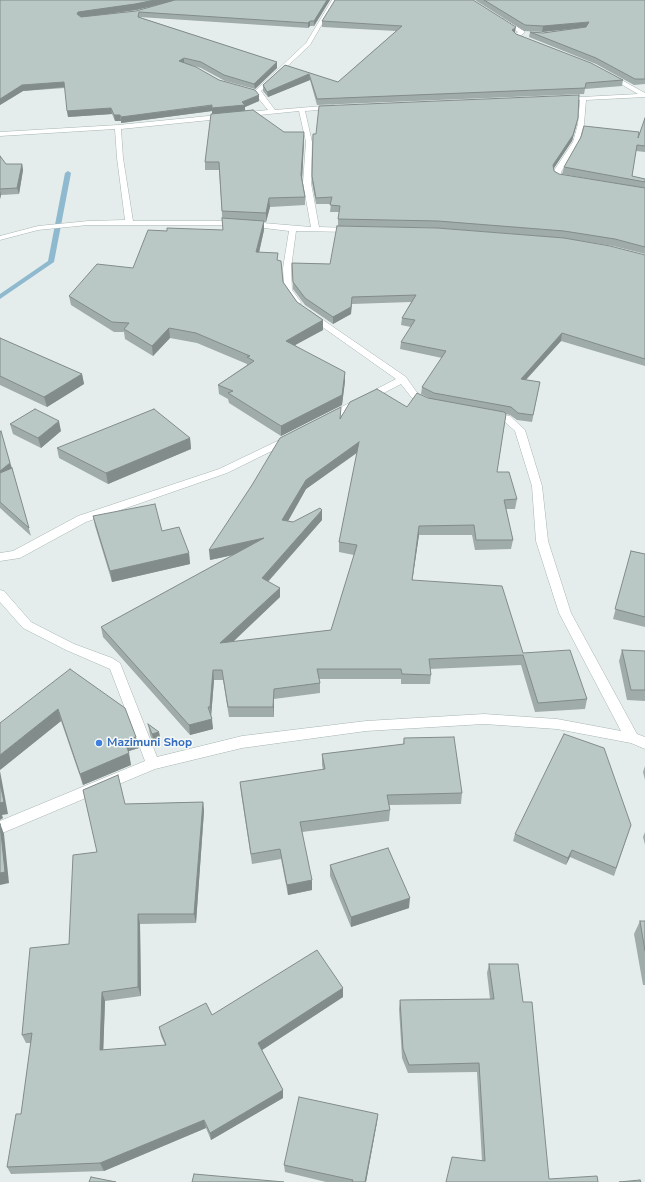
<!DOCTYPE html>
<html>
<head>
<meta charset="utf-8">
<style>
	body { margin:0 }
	canvas { display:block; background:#e4edeb }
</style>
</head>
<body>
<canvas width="645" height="1182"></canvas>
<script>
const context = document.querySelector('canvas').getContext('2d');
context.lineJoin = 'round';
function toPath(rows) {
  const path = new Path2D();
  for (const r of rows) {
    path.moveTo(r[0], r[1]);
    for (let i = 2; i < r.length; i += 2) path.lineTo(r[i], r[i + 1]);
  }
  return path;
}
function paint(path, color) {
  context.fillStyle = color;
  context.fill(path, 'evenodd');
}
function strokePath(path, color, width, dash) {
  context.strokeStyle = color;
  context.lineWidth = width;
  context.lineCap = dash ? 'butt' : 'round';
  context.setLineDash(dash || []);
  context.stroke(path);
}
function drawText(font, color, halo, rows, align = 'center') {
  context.font = font + ' "Nunito Sans",sans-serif';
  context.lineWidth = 3;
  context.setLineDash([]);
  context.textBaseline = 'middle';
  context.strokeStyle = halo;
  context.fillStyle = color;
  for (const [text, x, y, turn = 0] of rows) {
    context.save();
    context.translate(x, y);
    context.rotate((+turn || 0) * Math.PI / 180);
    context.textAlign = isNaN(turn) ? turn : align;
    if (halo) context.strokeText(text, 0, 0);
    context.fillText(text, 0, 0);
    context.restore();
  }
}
const stream = toPath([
	[68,171,71,173,54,262,0,299,0,294,48,261,65,173,68,171]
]);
const street = toPath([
	[332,0,336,0,310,45,261,91,275,110,334,105,337,107,334,109,305,111,312,142,311,183,319,227,351,228,355,230,351,232,296,231,291,268,292,290,301,302,300,304,294,304,284,290,283,268,289,231,239,225,88,225,38,230,0,240,0,236,38,226,88,221,125,220,117,158,115,129,0,136,0,132,118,125,268,110,255,94,255,91,306,43,332,0],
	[299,111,306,142,303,183,311,227,239,221,133,221,123,158,121,129,299,111],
	[501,19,505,19,524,31,524,33,520,36,529,41,529,43,525,43,514,37,514,35,518,32,501,21,501,19],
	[609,73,645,93,645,97,586,100,584,124,579,142,561,172,561,176,573,180,569,182,555,179,553,172,573,142,578,124,580,100,564,101,562,100,562,98,638,94,607,76,606,75,609,73],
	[310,311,406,377,418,394,432,402,434,404,432,406,426,406,412,398,401,384,332,420,324,420,323,418,324,416,396,379,307,316,306,314,310,311],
	[490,412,510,416,525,430,542,486,548,541,571,613,637,734,645,737,645,749,631,743,557,729,484,724,366,731,242,748,155,769,0,834,0,821,145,761,110,669,66,650,23,628,0,602,0,590,4,591,31,622,74,644,112,658,120,663,157,757,242,736,366,721,484,714,557,719,621,731,559,613,536,541,532,486,515,431,503,420,486,417,485,415,490,412],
	[290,435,294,436,295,438,294,440,227,473,86,522,20,558,0,561,0,553,13,551,78,516,219,469,290,435]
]);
const wall = toPath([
	[0,0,330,0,314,26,310,26,308,28,139,17,277,62,277,68,255,89,225,81,201,68,191,65,219,80,259,95,259,101,245,107,245,110,284,132,304,140,302,177,305,197,305,205,270,207,266,222,264,222,264,230,259,253,278,261,283,282,297,302,323,330,295,345,345,381,342,405,281,436,229,403,228,399,219,394,218,385,247,365,247,364,197,343,170,338,153,356,125,339,124,332,114,332,71,305,69,296,133,268,167,231,223,230,219,170,205,170,205,162,212,114,212,111,121,123,121,121,115,121,112,114,68,117,65,88,23,91,0,105],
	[166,3,136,11,81,17,136,10],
	[475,0,645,0,645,84,634,85,596,64,529,37,530,32,543,33,586,27,542,32,524,31],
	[322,21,515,32,516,34,623,80,622,86,585,89,584,94,317,105,310,80,268,97,263,91,263,85,285,65,338,82,396,31,322,27],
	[645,118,645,152,636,151,632,176,645,179,645,254,613,246,563,238,437,228,338,226,338,219,339,212,330,212,331,204,316,204,312,183,313,134,577,124,572,141,553,169,554,171,559,174,630,186,562,174,564,167,638,138],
	[0,156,6,164,22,164,23,170,19,194,1,195,0,199],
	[645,255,645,366,561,341,526,380,540,382,532,422,517,420,510,415,506,414,497,472,517,499,515,509,506,509,513,540,511,549,475,550,472,535,419,535,412,580,523,653,587,699,585,709,535,712,521,665,430,669,431,675,430,684,401,684,401,679,319,679,320,683,320,693,274,699,274,717,229,717,223,680,214,680,211,717,213,729,190,735,103,637,101,627,234,555,210,560,341,417,407,407,428,398,429,398,421,394,422,387,442,358,400,349,401,342,411,327,401,325,402,318,411,302,352,304,351,314,333,324,305,305,293,289,292,263,330,264],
	[357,453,339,542,339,552,354,555,331,630,233,642,280,597,280,588,268,582,322,520,293,522,288,521,306,489],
	[0,338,82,374,84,384,47,407,0,385],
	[10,424,61,431,41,448,13,434],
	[0,432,12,468,31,536,0,508],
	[190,438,191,449,108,484,59,458,57,448],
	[93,516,162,531,189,553,190,564,112,582,95,526],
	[631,551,645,554,645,627,613,619],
	[622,650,645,651,645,701,627,700,619,661],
	[70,669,139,748,128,751,131,765,83,785,61,721,0,770],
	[148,724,159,732,161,743,154,744,150,735],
	[404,738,462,793,461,804,389,805,390,810,389,821,302,832,312,890,288,895,281,859,252,864,241,793,240,782,323,770,322,765,322,754,403,745],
	[645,766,645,780,643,772],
	[203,802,204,811,196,923,140,924,141,996,105,1001,103,1050,165,1045,161,1036,159,1027,212,1015,343,988,343,997,262,1050,283,1090,283,1098,211,1140,206,1128,104,1171,11,1174,7,1167,21,1114,31,1043,26,1043,22,1035,69,944,97,852,125,804],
	[631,825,614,876,570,857,566,865,513,841,515,834],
	[645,832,645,845,643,837],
	[330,865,409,908,351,927,330,876],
	[640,921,645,921,645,985,643,985,634,934],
	[489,964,549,1179,598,1182,446,1182,482,1161,477,1072,408,1073,402,1058,399,1009,400,1000,490,999,487,973],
	[378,1114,377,1122,366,1182,326,1182,285,1172,284,1165]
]);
const shadedWall = toPath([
	[155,0,177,0,136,10,79,18,77,14,78,12],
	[327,0,330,0,314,26,314,21],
	[310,21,310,26,308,28,308,23],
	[589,22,588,27,542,32,543,26],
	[516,27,515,32,512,35,512,30],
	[184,58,184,64,179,61],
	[277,62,277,68,255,89,254,84],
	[309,74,310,80,268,97,267,92],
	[64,82,65,87,23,91,0,105,0,99,22,85],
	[259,95,259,101,245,107,245,111,212,114,212,111,121,123,121,117,242,102],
	[111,108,112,114,68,117,67,111],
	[114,115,120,115,121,121,115,121],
	[578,118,572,141,552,171,553,165],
	[304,132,304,140,302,183,301,175],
	[22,164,23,170,19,194,17,188],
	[0,189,1,195,0,199],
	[269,198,270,207,266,222,266,213],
	[264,221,264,230,257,261,256,252],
	[352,297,351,314,333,324,333,317],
	[323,320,323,330,286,350,286,341],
	[169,328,170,338,153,356,152,346],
	[562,333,561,341,520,386,521,379],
	[345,372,345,381,342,405,281,436,281,426],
	[82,374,84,384,47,407,44,397],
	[59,421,61,431,41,448,38,438],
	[190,438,191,449,108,484,106,473],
	[359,442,359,451,306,489,283,530,282,520,306,480],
	[10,463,13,472,0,482,0,471],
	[322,510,322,520,262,588,262,578],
	[419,526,419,535,411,590,412,580],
	[264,538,264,548,210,560,209,550],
	[189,553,190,564,112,582,110,571],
	[280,588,280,597,221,653,220,643],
	[213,670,214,680,211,717,210,707],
	[274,689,274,717,273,707],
	[58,709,61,721,0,770,0,755],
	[212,719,213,729,190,735,189,725],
	[159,732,161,743,154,744,152,734],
	[136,737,139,748,126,752,124,740],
	[129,753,131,765,83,785,80,774],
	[0,771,8,814,2,815,3,818,0,820],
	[203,802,204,811,196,923,194,914],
	[0,823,4,834,9,883,0,885],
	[572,850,570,857,566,865,568,858],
	[312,880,312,890,288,895,287,885],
	[410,898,409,908,351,927,351,917],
	[138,914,140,924,141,996,138,987],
	[343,988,343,997,259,1052,258,1043],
	[102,992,105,1001,103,1059,100,1050],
	[283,1090,283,1098,211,1140,210,1133],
	[378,1114,377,1122,366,1182,365,1182],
	[204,1120,206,1128,104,1171,100,1163]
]);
const building = toPath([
	[0,0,155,0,135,4,78,12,77,14,81,17,136,11,175,0,327,0,314,21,310,21,308,23,139,12,138,17,277,62,254,84,224,75,201,62,184,58,179,61,196,67,219,80,255,90,259,95,242,102,245,105,212,108,212,105,121,117,120,115,114,115,111,108,67,111,64,82,22,85,0,99,0,0],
	[335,0,473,0,516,27,512,30,516,34,591,63,623,80,586,83,585,88,317,99,309,74,267,92,263,85,285,65,338,82,402,26,322,21,335,0],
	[484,0,645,0,645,79,635,79,596,58,530,32,543,33,586,27,589,22,543,26,525,25,484,0],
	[579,95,578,118,573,135,553,165,554,171,559,174,645,188,645,247,615,239,564,231,438,221,338,219,340,206,330,205,332,197,316,198,312,176,313,134,316,134,319,106,579,95],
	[253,110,284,132,304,132,301,175,305,197,269,198,266,213,222,211,219,162,205,162,211,114,253,110],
	[645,118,645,146,637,145,632,176,645,179,645,182,564,167,581,137,584,126,639,132,638,138,645,118],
	[0,156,6,164,22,164,17,188,0,189,0,156],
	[222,218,264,221,256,252,278,253,277,260,281,261,283,282,297,302,323,320,286,341,345,372,342,395,281,426,228,393,233,391,218,385,254,361,247,357,250,356,196,333,169,328,152,346,124,329,129,323,112,322,69,296,97,264,133,268,148,230,167,231,167,228,223,230,222,218],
	[337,226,437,228,564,238,610,246,645,255,645,359,562,333,521,379,540,382,533,415,518,413,511,407,434,393,422,387,446,351,401,342,415,320,402,318,416,295,352,297,351,307,333,317,305,298,293,282,292,263,330,264,337,226],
	[0,338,82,374,44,397,0,376,0,338],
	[377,389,407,407,417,393,428,398,504,412,506,414,497,472,509,472,517,499,504,500,513,540,476,540,474,525,419,526,412,580,502,586,523,653,570,650,587,699,538,703,523,655,429,659,431,675,402,674,401,669,317,669,320,683,274,689,273,707,228,707,222,670,213,670,210,707,208,707,212,719,189,725,101,627,264,538,209,550,252,485,280,438,341,407,340,419,350,402,377,389],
	[359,442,339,542,357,545,331,630,220,643,280,588,262,578,322,510,320,508,293,522,282,520,306,480,359,442],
	[35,409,59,421,38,438,10,424,35,409],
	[154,409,190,438,106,473,57,448,154,409],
	[1,431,10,463,0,471,0,432,1,431],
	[12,468,29,528,0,502,0,473,12,468],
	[155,504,162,531,179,527,189,553,110,571,93,516,155,504],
	[631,551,645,554,645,617,615,609,631,551],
	[622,650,645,651,645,690,631,690,622,650],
	[70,669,125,708,136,737,124,740,129,753,80,774,58,709,0,755,0,723,70,669],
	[148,724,159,732,152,734,148,724],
	[564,734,604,748,631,825,616,868,572,850,568,858,515,834,564,734],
	[454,737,462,793,387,795,390,810,300,822,312,880,287,885,280,849,251,854,240,782,325,769,322,754,404,744,404,738,454,737],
	[118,775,125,804,203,802,194,914,138,914,138,987,102,992,100,1050,166,1045,159,1027,206,1003,212,1015,317,950,343,988,258,1043,283,1090,210,1133,204,1120,100,1163,7,1167,16,1114,21,1114,32,1033,22,1035,30,948,69,944,73,855,97,852,83,790,118,775],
	[0,783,4,802,0,803,0,783],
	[0,824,5,872,0,873,0,824],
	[388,848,410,898,351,917,330,865,388,848],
	[640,921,645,921,645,951,640,921],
	[489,964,518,964,523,1002,532,1002,549,1179,597,1176,598,1182,446,1182,452,1157,485,1161,479,1063,409,1065,403,1049,400,1000,494,999,489,964],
	[299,1097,378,1114,365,1182,352,1182,353,1180,284,1165,299,1097],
	[194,1174,284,1182,192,1182,194,1174],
	[91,1177,116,1182,89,1182,91,1177],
	[640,1180,641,1182,619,1182,640,1180]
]);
const markers = [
	[99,743,4,"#3f7fe0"]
];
const shopNames = [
	["Mazimuni Shop",107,743]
];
paint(stream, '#8fb9cf');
strokePath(street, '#a7b5b3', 1);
paint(street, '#fff');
paint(wall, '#a0aca9');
paint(shadedWall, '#828c8a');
paint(building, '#bac8c5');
strokePath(building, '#828c8a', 1);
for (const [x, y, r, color] of markers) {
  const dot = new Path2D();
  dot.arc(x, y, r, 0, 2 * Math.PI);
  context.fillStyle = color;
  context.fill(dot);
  strokePath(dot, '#f5faf8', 1.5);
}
drawText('bold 12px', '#366cbe', '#f5faf8', shopNames, 'left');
</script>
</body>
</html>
